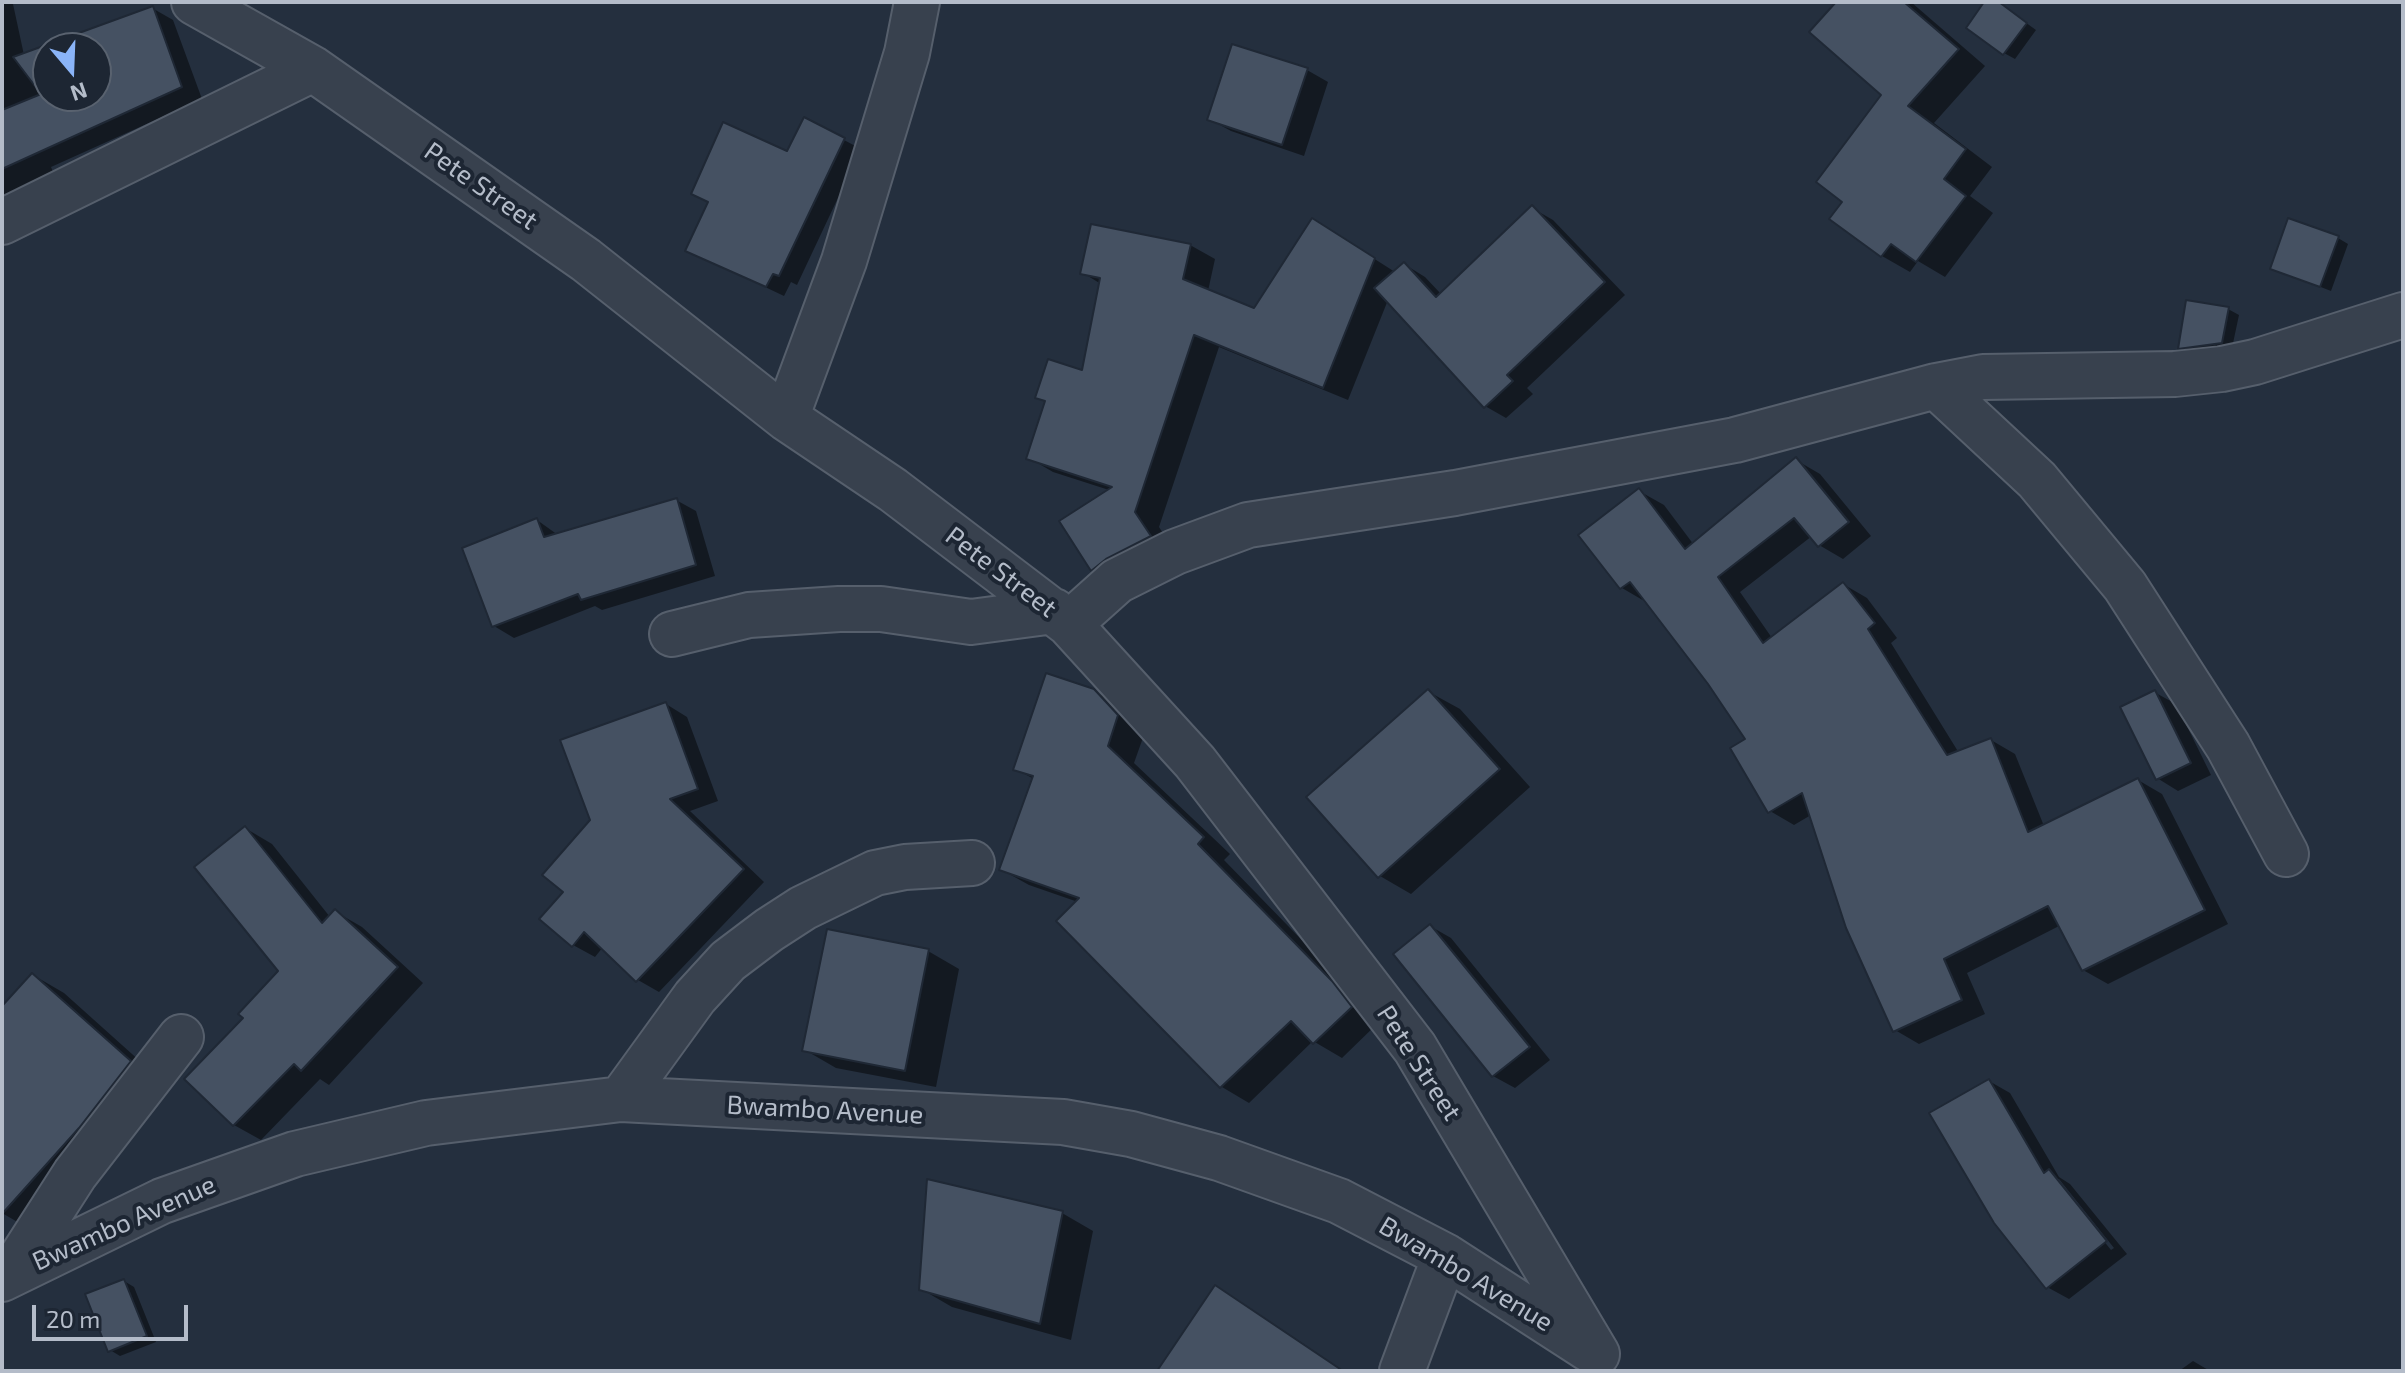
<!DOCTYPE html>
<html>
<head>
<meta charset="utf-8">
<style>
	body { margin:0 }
	#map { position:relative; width:2405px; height:1373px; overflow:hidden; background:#242f3e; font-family:"Exo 2",sans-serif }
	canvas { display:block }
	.frame { position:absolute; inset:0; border:4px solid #b4bcc9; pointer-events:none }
	.north { position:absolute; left:32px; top:32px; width:80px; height:80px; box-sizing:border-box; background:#1d2633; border:2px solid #59626f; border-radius:50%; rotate:161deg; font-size:22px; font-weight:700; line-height:32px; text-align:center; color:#b4bcc9 }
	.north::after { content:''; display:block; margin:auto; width:28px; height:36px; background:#8ab4f8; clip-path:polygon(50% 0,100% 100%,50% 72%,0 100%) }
	.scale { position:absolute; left:32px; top:1305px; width:156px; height:36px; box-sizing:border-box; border:4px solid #b4bcc9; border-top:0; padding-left:10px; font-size:24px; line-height:28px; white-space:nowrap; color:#b4bcc9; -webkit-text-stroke:6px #1d2633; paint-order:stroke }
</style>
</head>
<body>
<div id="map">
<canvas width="2405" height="1373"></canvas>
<div class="frame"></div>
<div class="north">N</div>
<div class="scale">20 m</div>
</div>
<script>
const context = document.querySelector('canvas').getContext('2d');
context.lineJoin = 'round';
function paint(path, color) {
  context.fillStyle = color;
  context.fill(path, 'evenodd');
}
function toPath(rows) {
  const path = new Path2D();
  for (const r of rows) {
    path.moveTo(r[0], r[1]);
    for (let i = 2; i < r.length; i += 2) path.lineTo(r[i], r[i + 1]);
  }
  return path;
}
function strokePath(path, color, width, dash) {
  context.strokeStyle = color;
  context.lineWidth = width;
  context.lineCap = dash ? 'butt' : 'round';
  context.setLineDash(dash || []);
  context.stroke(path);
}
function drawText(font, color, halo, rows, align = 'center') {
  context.font = font + ' "Exo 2",sans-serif';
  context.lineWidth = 8;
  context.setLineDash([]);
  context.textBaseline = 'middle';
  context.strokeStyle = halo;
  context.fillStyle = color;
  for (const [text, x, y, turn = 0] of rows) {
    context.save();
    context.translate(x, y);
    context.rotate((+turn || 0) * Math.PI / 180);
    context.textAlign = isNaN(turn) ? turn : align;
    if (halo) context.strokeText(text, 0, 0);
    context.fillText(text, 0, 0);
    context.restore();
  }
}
const shadow = toPath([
	[2,2,13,4,24,55,152,8,173,20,202,99,51,167,54,174,2,199],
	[48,48,96,48,96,96,48,96],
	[1838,2,1911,2,1985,66,1934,123,1992,167,1970,196,1993,213,1945,277,1918,261,1910,272,1882,256,1845,201,1884,95],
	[1987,2,1997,2,2036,30,2015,59,2004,53],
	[1307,70,1328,82,1304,156,1231,131,1209,119],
	[844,140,861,149,797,285,791,282,784,296,687,250,788,154],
	[1532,208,1553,220,1625,295,1527,388,1533,394,1506,418,1485,406,1388,300,1348,400,1219,347,1159,527,1174,550,1116,583,1092,569,1109,490,1053,472,1029,458,1047,402,1038,397,1084,373,1101,284,1083,273,1190,245,1215,259,1208,291,1255,311,1337,235,1395,272,1404,264,1425,277,1441,294],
	[2338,238,2348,244,2331,291,2272,268],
	[2228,309,2239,315,2232,348,2190,353,2180,348],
	[1796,460,1820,474,1871,536,1843,559,1819,545,1812,536,1740,592,1772,638,1843,584,1867,598,1897,638,1891,643,1959,753,1991,740,2015,754,2044,826,2138,780,2162,794,2228,924,2108,984,2083,970,2061,925,1967,973,1985,1014,1919,1044,1895,1030,1811,815,1794,825,1770,811,1748,740,1709,683,1646,602,1622,588,1581,535,1639,491,1664,505,1694,545],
	[676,500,696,511,715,576,602,610,595,606,514,638,494,626,537,520,558,535],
	[1094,691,1122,707,1145,732,1134,763,1230,854,1224,860,1359,999,1378,1023,1342,1058,1313,1041,1249,1103,1222,1087,1059,921,1078,902,1029,885,1002,870,1034,779,1015,769],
	[1429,692,1460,709,1530,787,1411,894,1380,876],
	[2154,692,2176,704,2211,775,2178,791,2157,778],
	[666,704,687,717,718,801,690,811,764,882,659,992,638,980,603,947,595,957,573,945,565,892,592,820],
	[245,828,272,844,330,917,336,912,362,927,423,983,329,1085,320,1079,261,1140,234,1125,246,1018,281,971],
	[1430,926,1451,938,1550,1060,1515,1088,1493,1076],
	[928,951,959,969,936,1087,836,1068,805,1050],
	[33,975,64,993,161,1080,33,1231,2,1213,2,1009],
	[1989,1081,2010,1093,2059,1177,2070,1184,2127,1254,2069,1299,2047,1287],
	[2054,1179,2059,1179,2114,1248,2111,1250],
	[1062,1213,1093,1231,1071,1340,952,1307,921,1289],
	[124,1281,134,1287,156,1342,120,1356,110,1350],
	[1216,1288,1247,1306,1344,1371,1162,1371],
	[2193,1361,2210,1371,2179,1371]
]);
const building = toPath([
	[1836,2,1904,2,1959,49,1908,106,1966,149,1944,179,1966,196,1916,262,1891,244,1881,257,1829,219,1842,202,1816,182,1881,95,1809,32,1836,2],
	[1984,2,1999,2,2027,23,2003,55,1966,28,1984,2],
	[153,6,182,87,2,169,2,110,41,94,13,57,153,6],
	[48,48,96,48,96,96,48,96,48,48],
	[1232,44,1308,68,1282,145,1207,120,1232,44],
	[804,117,845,138,779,276,773,274,766,287,685,251,708,202,691,194,723,122,787,151,804,117],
	[1532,205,1605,282,1507,375,1513,381,1484,408,1374,288,1404,262,1436,297,1532,205],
	[1312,218,1375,258,1323,388,1194,335,1135,512,1151,536,1106,559,1091,571,1059,521,1112,487,1026,459,1045,401,1035,398,1048,359,1082,370,1100,278,1080,274,1091,224,1191,244,1183,279,1254,308,1312,218],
	[2288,218,2339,236,2320,287,2270,269,2288,218],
	[2186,300,2229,307,2222,343,2178,349,2186,300],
	[1796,457,1849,522,1818,547,1794,518,1718,577,1763,643,1843,582,1875,623,1868,629,1947,755,1991,738,2028,832,2138,778,2205,910,2082,971,2048,906,1944,959,1962,1000,1893,1032,1846,928,1802,793,1768,813,1730,748,1745,739,1708,684,1630,582,1620,589,1578,535,1639,488,1685,549,1796,457],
	[677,498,696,565,581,600,578,594,492,627,462,548,537,518,544,537,677,498],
	[1046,673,1094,689,1118,715,1108,746,1204,837,1198,844,1332,981,1352,1007,1313,1044,1291,1021,1220,1088,1056,921,1079,898,999,870,1033,776,1013,770,1046,673],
	[1428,689,1500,769,1378,878,1306,797,1428,689],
	[2155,690,2191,763,2156,780,2120,707,2155,690],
	[666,702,698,789,670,799,744,869,636,982,584,932,572,947,539,919,563,892,542,875,590,820,560,740,666,702],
	[245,826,322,923,335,909,398,967,301,1071,294,1064,233,1126,184,1079,243,1018,238,1014,278,971,194,867,245,826],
	[1430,924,1530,1047,1492,1077,1393,954,1430,924],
	[827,929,929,949,905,1071,802,1051,827,929],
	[32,973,131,1061,79,1128,2,1214,2,1006,32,973],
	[1989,1079,2044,1173,2049,1169,2107,1241,2046,1289,1994,1223,1929,1113,1989,1079],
	[927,1179,1063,1211,1040,1324,919,1290,927,1179],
	[124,1279,147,1336,108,1352,85,1294,124,1279],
	[1215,1285,1343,1371,1157,1371,1215,1285]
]);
const street = toPath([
	[194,2,313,69,586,260,786,418,893,490,1069,624,1195,762,1415,1048,1597,1354],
	[2,222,313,69],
	[1936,386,2037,480,2125,586,2228,746,2286,854],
	[786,418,844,261,907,53,917,2],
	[1069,624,1117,581,1175,552,1248,525,1455,493,1735,440,1936,386,1983,377,2175,374,2222,369,2255,362,2403,315],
	[672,634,749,615,839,609,881,609,971,622,1054,611],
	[621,1099,695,997,728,961,769,930,803,908,875,873,905,867,972,863],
	[12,1272,75,1174,181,1037],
	[2,1279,162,1201,295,1154,426,1123,621,1099,1063,1122,1131,1134,1219,1158,1339,1201,1445,1256,1589,1349],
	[1402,1371,1445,1256]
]);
const streetNames = [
	["Pete Street",481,186,35],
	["Pete Street",1001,572,37],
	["Pete Street",1419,1063,57],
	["Bwambo Avenue",825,1110,3],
	["Bwambo Avenue",124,1223,-24],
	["Bwambo Avenue",1466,1274,31]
];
paint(shadow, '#0007');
paint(building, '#455162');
strokePath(building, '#1f2835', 2);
strokePath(street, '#565f6c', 48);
strokePath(street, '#38414e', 44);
drawText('26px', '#b4bcc9', '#1d2633', streetNames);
</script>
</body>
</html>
